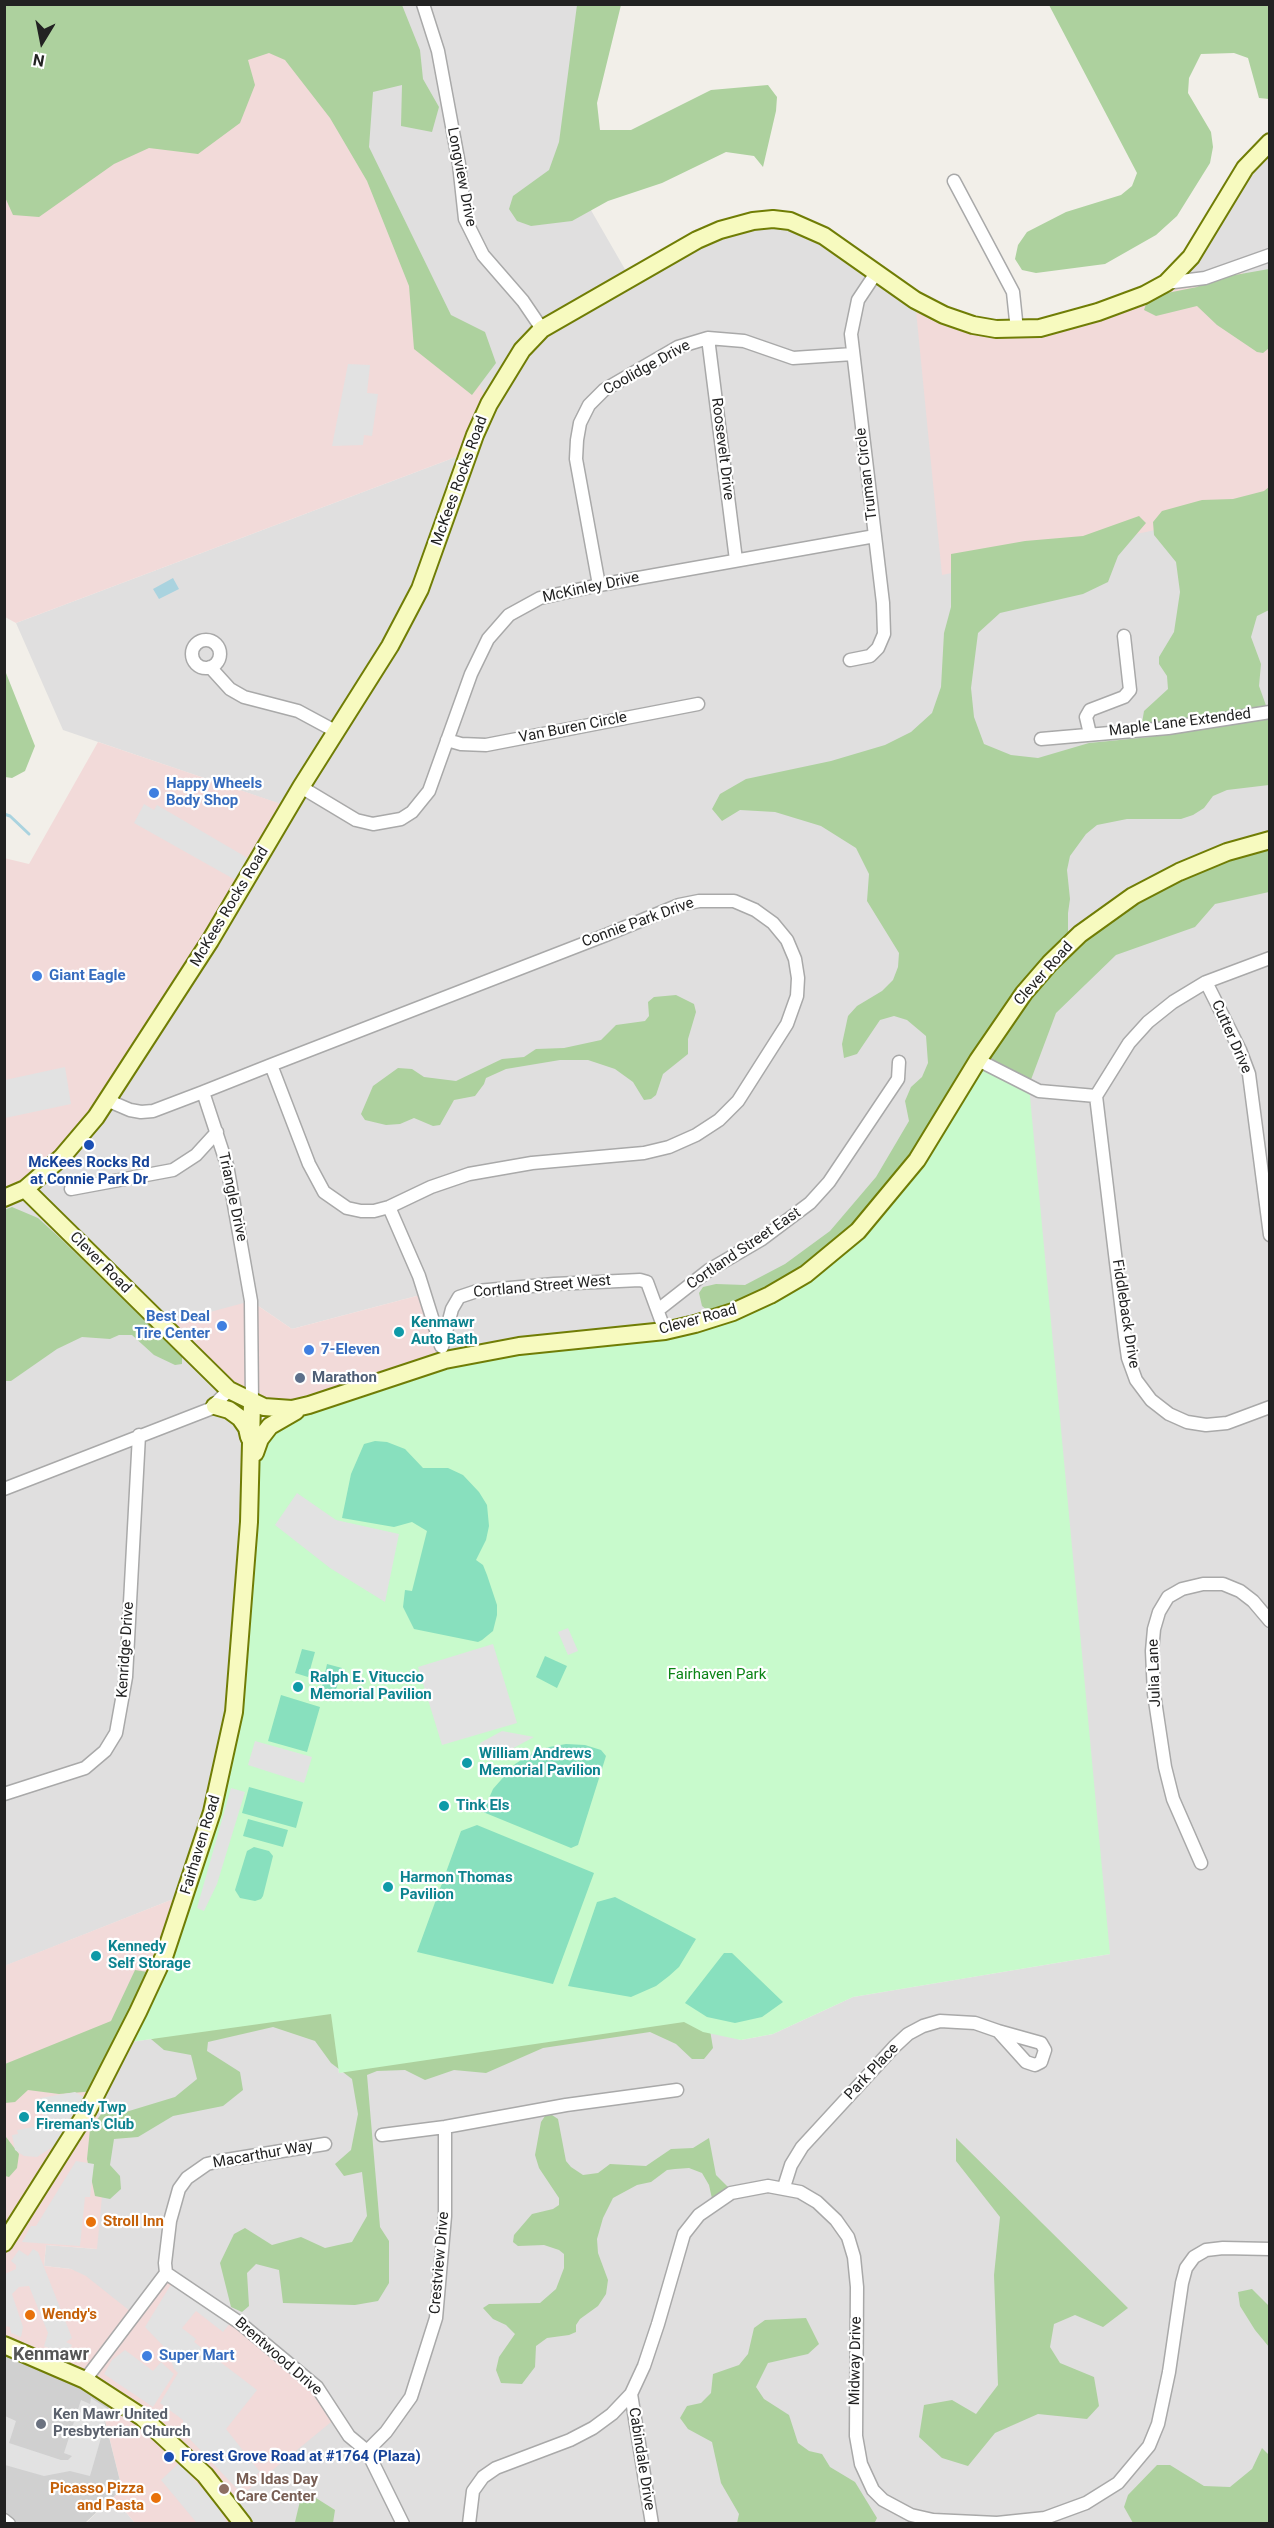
<!DOCTYPE html>
<html>
<head>
<meta charset="utf-8">
<style>
	body { margin:0 }
	#map { position:relative; width:1274px; height:2528px; overflow:hidden; background:#f2efe9; font-family:Roboto,sans-serif }
	canvas { display:block }
	.frame { position:absolute; inset:0; border:6px solid #222; pointer-events:none }
	.north { position:absolute; left:12px; top:12px; width:60px; height:60px; -webkit-text-stroke:4px #fff; paint-order:stroke; rotate:190deg; font-size:16px; font-weight:700; line-height:24px; text-align:center; color:#222 }
	.north::after { content:''; display:block; margin:auto; width:21px; height:27px; background:#222; clip-path:polygon(50% 0,100% 100%,50% 72%,0 100%) }
</style>
</head>
<body>
<div id="map">
<canvas width="1274" height="2528"></canvas>
<div class="frame"></div>
<div class="north">N</div>
</div>
<script>
const context = document.querySelector('canvas').getContext('2d');
context.lineJoin = 'round';
function paint(path, color) {
  context.fillStyle = color;
  context.fill(path, 'evenodd');
}
function toPath(rows) {
  const path = new Path2D();
  for (const r of rows) {
    if (r.length === 3) {
      path.moveTo(r[0] + r[2], r[1]);
      path.arc(r[0], r[1], r[2], 0, 2 * Math.PI);
      continue;
    }
    path.moveTo(r[0], r[1]);
    for (let i = 2; i < r.length; i += 2) path.lineTo(r[i], r[i + 1]);
  }
  return path;
}
function strokePath(path, color, width, dash) {
  context.strokeStyle = color;
  context.lineWidth = width;
  context.lineCap = dash ? 'butt' : 'round';
  context.setLineDash(dash || []);
  context.stroke(path);
}
function drawText(font, color, halo, rows, align = 'center') {
  context.font = font + ' Roboto,sans-serif';
  context.lineWidth = 4.5;
  context.setLineDash([]);
  context.textBaseline = 'middle';
  context.strokeStyle = halo;
  context.fillStyle = color;
  for (const [text, x, y, turn = 0] of rows) {
    context.save();
    context.translate(x, y);
    context.rotate((+turn || 0) * Math.PI / 180);
    context.textAlign = isNaN(turn) ? turn : align;
    if (halo) context.strokeText(text, 0, 0);
    context.fillText(text, 0, 0);
    context.restore();
  }
}
const residential = toPath([
	[288,5,599,5,569,172,630,278,697,240,790,221,1269,506,1269,2523,243,2523,135,2315,71,2269,44,2266,46,2245,97,2249,88,2110,123,2043,332,2014,339,2073,685,2022,741,2040,773,2034,853,1997,1110,1954,917,1160,733,1312,445,1360,424,1294,292,1329,251,1301,252,1403,234,1712,186,1894,5,1966,4,1198,283,805,63,730,16,623,469,452],
	[1269,142,1269,348,1179,272],
	[113,2497,135,2523,85,2524]
]);
const commercial = toPath([
	[4,5,288,5,489,404,469,452,16,623,5,617],
	[1240,265,1269,348,1269,506,942,575,915,300,1017,330],
	[98,742,290,807,96,1117,4,1198,4,858,29,864],
	[424,1294,445,1360,309,1405,252,1403,162,1325,251,1301,292,1329],
	[186,1894,88,2111,109,2123,97,2249,46,2245,44,2266,71,2269,86,2276,135,2315,166,2273,317,2387,336,2418,230,2505,243,2523,135,2523,113,2497,122,2489,104,2416,5,2345,4,1966]
]);
const religious = toPath([
	[4,2345,114,2399,104,2417,122,2489,85,2523,9,2524,5,2520]
]);
const forest = toPath([
	[4,5,402,5,420,50,423,79,439,107,432,132,401,126,402,85,373,92,369,147,451,315,485,332,496,363,472,395,414,349,409,286,367,181,330,118,285,60,269,53,248,60,255,85,240,123,198,154,149,148,114,164,39,217,13,215,4,195],
	[577,5,621,5,597,103,600,130,631,130,711,90,768,85,777,97,776,111,763,167,754,156,726,152,662,183,608,201,572,221,531,226,517,221,509,209,513,196,549,170,559,142],
	[1049,5,1269,5,1269,99,1259,98,1248,58,1234,53,1201,54,1189,78,1188,93,1211,132,1213,147,1210,163,1177,216,1156,235,1105,264,1036,273,1022,270,1015,259,1018,245,1027,232,1066,212,1121,195,1132,186,1137,173],
	[1269,269,1269,348,1263,353,1257,352,1217,325,1197,306,1156,316,1144,310,1146,304,1167,293,1197,287,1212,279],
	[1269,487,1269,610,1257,616,1251,637,1261,664,1259,686,1268,711,1141,729,1144,711,1168,689,1167,676,1159,664,1159,657,1174,632,1180,592,1176,562,1154,535,1153,522,1162,511,1202,500,1233,499,1264,491],
	[1139,516,1146,523,1118,556,1108,582,1083,594,1000,613,978,633,971,688,974,717,984,744,1011,755,1038,758,1089,743,1150,737,1168,729,1269,714,1269,785,1227,790,1213,796,1204,808,1193,815,1181,819,1127,819,1097,825,1086,834,1070,856,1067,870,1070,899,1068,913,1068,938,914,1159,855,1229,805,1272,732,1309,707,1310,702,1306,699,1293,703,1287,716,1284,745,1285,785,1264,830,1231,876,1177,909,1121,905,1101,911,1087,922,1077,928,1063,926,1036,907,1020,894,1016,880,1020,857,1054,844,1058,842,1044,848,1016,857,1006,882,991,893,980,898,967,899,953,867,901,869,874,856,848,821,826,775,812,740,810,722,821,712,809,720,794,746,779,831,761,885,745,911,732,932,713,941,687,944,633,951,607,951,554,1025,541,1083,536],
	[4,668,35,746,25,771,12,778,5,777],
	[1269,841,1269,892,1215,904,1195,927,1116,955,1056,1013,1029,1085,979,1060,1025,994,1134,896],
	[676,995,694,1004,696,1012,688,1039,688,1054,663,1074,656,1095,651,1099,644,1100,633,1082,615,1069,588,1060,560,1060,506,1069,486,1078,484,1084,475,1096,454,1100,440,1125,433,1126,414,1118,400,1124,386,1125,365,1120,361,1114,373,1086,398,1068,412,1069,424,1077,456,1081,502,1059,524,1057,536,1049,564,1048,601,1040,616,1025,645,1021,649,1016,648,1002,654,997],
	[12,1207,38,1218,60,1238,182,1357,182,1364,175,1365,154,1355,132,1335,119,1335,110,1339,82,1337,57,1349,11,1381,5,1381,4,1210],
	[135,1970,154,1973,96,2091,59,2094,28,2090,15,2102,5,2103,5,2064,111,2021],
	[249,2006,671,2010,710,2030,713,2048,704,2059,692,2059,676,2044,650,2032,543,2048,486,2073,454,2070,425,2080,405,2070,377,2071,367,2075,380,2227,389,2241,389,2283,378,2301,355,2305,283,2303,279,2270,256,2264,247,2273,249,2306,242,2312,231,2307,220,2263,234,2234,245,2228,272,2245,301,2237,325,2248,352,2242,367,2216,362,2172,344,2176,335,2164,351,2150,358,2114,352,2079,331,2063,315,2041,273,2027,208,2042,207,2051,240,2072,243,2090,223,2106,173,2116,138,2137,114,2139,110,2165,120,2176,121,2189,110,2199,95,2196,87,2159,90,2129,102,2113,129,2111,175,2097,197,2079,191,2055,164,2050,151,2039],
	[552,2115,558,2119,566,2161,571,2167,583,2175,598,2173,610,2164,646,2166,671,2149,693,2148,709,2138,716,2175,729,2188,713,2203,709,2185,702,2173,689,2168,675,2169,667,2170,651,2182,637,2185,613,2198,603,2218,597,2239,598,2253,608,2280,606,2294,598,2306,580,2319,576,2325,576,2332,569,2335,547,2338,536,2346,535,2367,522,2384,501,2383,496,2370,499,2357,515,2334,506,2325,493,2319,483,2308,489,2304,540,2303,556,2289,564,2268,564,2254,559,2250,544,2245,518,2246,513,2242,514,2235,532,2214,553,2209,559,2205,559,2198,539,2168,535,2155,541,2122,545,2116],
	[4,2132,6,2137,19,2154,17,2168,9,2177,5,2176],
	[956,2138,1128,2308,1103,2327,1075,2315,1054,2324,1050,2347,1060,2363,1094,2377,1099,2406,1087,2419,1038,2414,995,2433,968,2466,942,2458,919,2437,924,2405,952,2400,976,2414,998,2385,994,2275,1000,2217,956,2161],
	[1252,2289,1269,2306,1269,2347,1255,2330,1240,2306,1238,2292],
	[806,2318,819,2344,808,2354,768,2363,756,2387,764,2399,789,2415,798,2443,809,2451,822,2454,830,2467,855,2482,877,2518,874,2524,737,2523,739,2514,721,2483,712,2442,688,2429,680,2418,687,2406,701,2403,711,2393,713,2374,739,2365,748,2354,754,2328,765,2320],
	[1262,2448,1269,2455,1269,2523,1133,2523,1124,2507,1128,2495,1157,2465,1170,2465,1204,2486,1230,2487,1252,2469],
	[309,2496,316,2498,335,2510,333,2523,289,2523,295,2522,300,2501]
]);
const park = toPath([
	[978,1060,1029,1086,1110,1954,853,1997,773,2034,741,2040,703,2032,684,2022,339,2073,331,2014,123,2043,138,2012,224,1762,251,1465,270,1426,445,1360,733,1312,858,1231]
]);
const pitch = toPath([
	[375,1441,387,1442,405,1449,423,1468,448,1468,463,1475,479,1492,487,1505,489,1526,486,1540,476,1560,483,1565,487,1575,497,1605,497,1615,493,1631,482,1640,478,1642,414,1629,403,1607,405,1590,412,1591,427,1531,412,1522,394,1527,342,1518,351,1474,364,1444],
	[302,1649,315,1652,308,1677,295,1673],
	[545,1656,567,1666,557,1688,536,1677],
	[327,1664,342,1668,335,1694,321,1691],
	[281,1695,320,1707,307,1752,268,1741],
	[566,1744,585,1745,601,1750,606,1756,578,1845,571,1848,483,1812,493,1789,515,1764,531,1754,549,1747],
	[249,1787,303,1802,296,1828,242,1813],
	[248,1819,288,1830,283,1847,243,1836],
	[477,1825,594,1873,553,1984,417,1952,461,1831],
	[254,1847,269,1851,273,1856,263,1896,261,1899,255,1901,240,1898,235,1890,247,1851],
	[615,1897,696,1939,679,1967,669,1976,656,1986,631,1997,568,1986,597,1902],
	[724,1953,732,1953,783,2002,762,2017,735,2023,707,2017,685,2003]
]);
const parking = toPath([
	[348,364,370,365,367,393,378,394,372,436,364,435,363,445,332,446],
	[144,804,154,810,157,805,251,860,239,882,134,823],
	[65,1067,71,1104,5,1118,5,1080],
	[297,1493,336,1520,399,1534,385,1602,330,1568,275,1525],
	[568,1628,578,1651,568,1655,558,1632],
	[493,1644,517,1723,442,1745,418,1667],
	[502,1731,534,1737,489,1761,480,1743],
	[255,1741,312,1757,304,1783,248,1765],
	[231,1788,245,1792,217,1884,204,1911,197,1908],
	[75,2092,84,2097,54,2146,37,2157,24,2156,15,2150,12,2135,18,2134,17,2130,45,2125,40,2098],
	[76,2161,94,2164,90,2197,85,2197,80,2246,22,2242,31,2226,36,2226],
	[33,2249,38,2252,72,2338,66,2342,72,2345,68,2353,58,2348,55,2351,44,2346,48,2333,29,2286,19,2287,12,2294,23,2327,21,2337,11,2333,10,2327,5,2326,5,2274,16,2269,16,2265,11,2261,19,2250,28,2256],
	[170,2286,177,2286,231,2322,223,2332,196,2311,182,2328,196,2339,194,2342,257,2390,226,2429,260,2472,238,2490,184,2433,183,2420,160,2403,178,2373,174,2369,168,2351,145,2327],
	[125,2350,153,2371,161,2362,174,2374,153,2407,104,2374,112,2360],
	[91,2398,108,2409,104,2416,105,2424,90,2476,70,2471,44,2476,5,2465,5,2416,16,2421,9,2443,61,2460,68,2460,72,2456,64,2453,81,2400,90,2404],
	[179,2463,217,2505,227,2523,195,2523,196,2522,161,2480]
]);
const water = toPath([
	[173,578,179,589,159,599,153,589]
]);
const stream = toPath([
	[4,814,10,816,29,834]
]);
const street = toPath([
	[423,4,438,51,459,164,465,219,483,255,523,301,542,329],
	[954,181,1013,292,1017,330],
	[1166,283,1205,278,1270,255],
	[708,338,736,560],
	[599,585,576,459,577,440,580,423,589,405,604,390,678,347,708,338,744,341,793,358,853,354],
	[206,654,14],
	[850,660,870,656,878,648,884,634,883,603,851,334,858,300,876,273],
	[210,667,230,689,244,697,298,711,337,732],
	[1090,734,1086,717,1090,710,1124,697,1130,690,1124,636],
	[1041,739,1168,728,1270,712],
	[447,740,461,744,486,745,698,704],
	[301,787,356,820,373,824,401,819,412,812,429,791,471,674,488,639,509,615,540,598,599,585,875,536],
	[1270,958,1206,982,1173,1002,1148,1022,1129,1043,1096,1096,1125,1337,1128,1358,1136,1380,1151,1400,1169,1414,1187,1422,1206,1425,1227,1423,1270,1407],
	[1206,982,1240,1050,1249,1074,1270,1235],
	[978,1060,1039,1091,1096,1096],
	[203,1092,271,1065,606,935,679,905,699,901,734,901,755,910,773,923,787,940,795,959,798,978,797,996,787,1024,738,1101,719,1120,696,1135,669,1147,644,1153,532,1163,469,1174,431,1187,389,1207,374,1211,361,1211,347,1208,324,1192,309,1164,271,1065],
	[109,1101,130,1110,141,1112,153,1111,203,1092,227,1165,251,1301,252,1403],
	[71,1189,173,1170,196,1155,217,1132],
	[389,1207,419,1276,441,1346],
	[658,1310,709,1270,762,1239,810,1203,829,1182,898,1079,899,1062],
	[442,1347,452,1309,459,1297,477,1291,554,1284,640,1280,647,1282,665,1331],
	[4,1489,210,1409,229,1390],
	[4,1794,85,1768,105,1751,116,1733,126,1677,139,1435],
	[1201,1863,1173,1799,1165,1767,1154,1694,1152,1651,1154,1629,1159,1612,1168,1597,1182,1589,1203,1584,1223,1584,1240,1591,1253,1601,1270,1621],
	[382,2135,445,2127,566,2105,677,2090],
	[784,2187,791,2165,802,2147,894,2047,908,2034,923,2026,940,2021,975,2023,998,2031,1026,2062,1035,2065,1041,2062,1045,2050,1041,2043,998,2031],
	[166,2273,240,2323,317,2387,349,2436,367,2451,403,2524],
	[85,2380,166,2273,165,2263,170,2221,179,2189,187,2178,207,2164,220,2161,325,2144],
	[631,2394,652,2524],
	[367,2451,386,2432,411,2397,436,2318,445,2216,445,2127],
	[4,2520,9,2524],
	[469,2524,473,2491,483,2477,496,2468,570,2440,593,2428,612,2414,631,2394,644,2366,658,2324,684,2234,699,2215,731,2193,768,2186,800,2192,817,2202,836,2220,848,2237,854,2257,857,2287,856,2436,861,2464,873,2490,883,2500,911,2515,933,2520,997,2523,1045,2518,1086,2503,1118,2483,1149,2446,1158,2424,1169,2372,1182,2283,1186,2268,1194,2257,1206,2250,1223,2248,1270,2249]
]);
const secondary = toPath([
	[25,1189,229,1390,264,1407,292,1409,309,1405,445,1360,519,1346,665,1331,695,1324,733,1312,770,1295,806,1274,858,1231,917,1160,978,1060,1024,993,1050,963,1080,934,1133,896,1179,872,1227,852,1270,840],
	[4,1198,25,1189,62,1157,96,1117,210,941,301,787,390,646,420,589,475,435,489,404,522,350,542,329,697,240,720,230,753,221,773,219,790,221,824,236,915,300,944,315,973,325,996,329,1040,328,1098,312,1144,295,1166,283,1191,257,1245,168,1270,142],
	[215,1406,229,1410,240,1418,247,1428,249,1437],
	[255,1453,260,1439,270,1426,296,1411],
	[4,2243,88,2110,138,2012,165,1954,212,1812,234,1712,249,1522,252,1403],
	[4,2345,85,2380,142,2417,205,2475,243,2524]
]);
const markers = [
	[154,793,6,"#3f7fe0"],
	[37,976,6,"#3f7fe0"],
	[89,1145,6,"#1a4fb4"],
	[222,1326,6,"#3f7fe0"],
	[399,1332,6,"#0f9aa8"],
	[309,1350,6,"#3f7fe0"],
	[300,1378,6,"#5c6f8a"],
	[298,1687,6,"#0f9aa8"],
	[467,1763,6,"#0f9aa8"],
	[444,1806,6,"#0f9aa8"],
	[388,1887,6,"#0f9aa8"],
	[96,1956,6,"#0f9aa8"],
	[24,2117,6,"#0f9aa8"],
	[91,2222,6,"#e8710a"],
	[30,2315,6,"#e8710a"],
	[147,2356,6,"#3f7fe0"],
	[41,2424,6,"#6b7280"],
	[169,2457,6,"#1a4fb4"],
	[224,2489,6,"#8d6e63"],
	[156,2498,6,"#e8710a"]
];
const streetNames = [
	["Longview Drive",461,177,79],
	["Coolidge Drive",647,368,-29],
	["Roosevelt Drive",722,449,83],
	["Truman Circle",867,474,-97],
	["McKees Rocks Road",460,481,-70],
	["McKinley Drive",591,588,-12],
	["Maple Lane Extended",1180,723,-7],
	["Van Buren Circle",573,728,-11],
	["McKees Rocks Road",230,907,-59],
	["Connie Park Drive",638,923,-20],
	["Clever Road",1044,974,-48],
	["Cutter Drive",1231,1037,66],
	["Triangle Drive",232,1197,78],
	["Cortland Street East",744,1249,-34],
	["Clever Road",100,1263,45],
	["Cortland Street West",542,1287,-5],
	["Fiddleback Drive",1125,1314,81],
	["Clever Road",698,1320,-15],
	["Kenridge Drive",126,1650,-86],
	["Julia Lane",1155,1673,-92],
	["Fairhaven Road",201,1845,-73],
	["Park Place",872,2072,-47],
	["Macarthur Way",263,2155,-10],
	["Crestview Drive",440,2263,-85],
	["Brentwood Drive",278,2357,41],
	["Midway Drive",856,2361,-89],
	["Cabindale Drive",641,2459,81]
];
const shopNames = [
	["Happy Wheels",166,784],
	["Body Shop",166,801],
	["Giant Eagle",49,976],
	["Best Deal",210,1317,"right"],
	["Tire Center",210,1334,"right"],
	["7-Eleven",321,1350],
	["Super Mart",159,2356]
];
const transitNames = [
	["McKees Rocks Rd",89,1163],
	["at Connie Park Dr",89,1180],
	["Forest Grove Road at #1764 (Plaza)",181,2457,"left"]
];
const cultureNames = [
	["Kenmawr",411,1323],
	["Auto Bath",411,1340],
	["Ralph E. Vituccio",310,1678],
	["Memorial Pavilion",310,1695],
	["William Andrews",479,1754],
	["Memorial Pavilion",479,1771],
	["Tink Els",456,1806],
	["Harmon Thomas",400,1878],
	["Pavilion",400,1895],
	["Kennedy",108,1947],
	["Self Storage",108,1964],
	["Kennedy Twp",36,2108],
	["Fireman's Club",36,2125]
];
const serviceNames = [
	["Marathon",312,1378]
];
const parkNames = [
	["Fairhaven Park",717,1675]
];
const foodNames = [
	["Stroll Inn",103,2222],
	["Wendy's",42,2315],
	["Picasso Pizza",144,2489,"right"],
	["and Pasta",144,2506,"right"]
];
const worshipNames = [
	["Ken Mawr United",53,2415],
	["Presbyterian Church",53,2432]
];
const educationNames = [
	["Ms Idas Day",236,2480],
	["Care Center",236,2497]
];
const quarterNames = [
	["Kenmawr",51,2355]
];
paint(residential, '#e0dfdf');
paint(commercial, '#f2dad9');
paint(religious, '#d0d0d0');
paint(forest, '#add19e');
paint(park, '#c8facc');
paint(pitch, '#88e0be');
paint(parking, '#e2e2e2');
paint(water, '#aad3df');
strokePath(stream, '#aad3df', 3);
strokePath(street, '#a9a9a9', 15);
strokePath(secondary, '#707d05', 20);
strokePath(street, '#fff', 12);
strokePath(secondary, '#f7fabf', 16);
for (const [x, y, r, color] of markers) {
  const dot = new Path2D();
  dot.arc(x, y, r, 0, 2 * Math.PI);
  context.fillStyle = color;
  context.fill(dot);
  strokePath(dot, '#fff', 2);
}
drawText('15px', '#222', '#fff', streetNames);
drawText('bold 15px', '#366cbe', '#fff', shopNames, 'left');
drawText('bold 15px', '#164399', '#fff', transitNames);
drawText('bold 15px', '#0d838f', '#fff', cultureNames, 'left');
drawText('bold 15px', '#4e5e75', '#fff', serviceNames, 'left');
drawText('15px', '#0c8416', '#fff', parkNames);
drawText('bold 15px', '#c56008', '#fff', foodNames, 'left');
drawText('bold 15px', '#5b616d', '#fff', worshipNames, 'left');
drawText('bold 15px', '#785e54', '#fff', educationNames, 'left');
drawText('bold 18px', '#555', '#fff', quarterNames);
</script>
</body>
</html>
